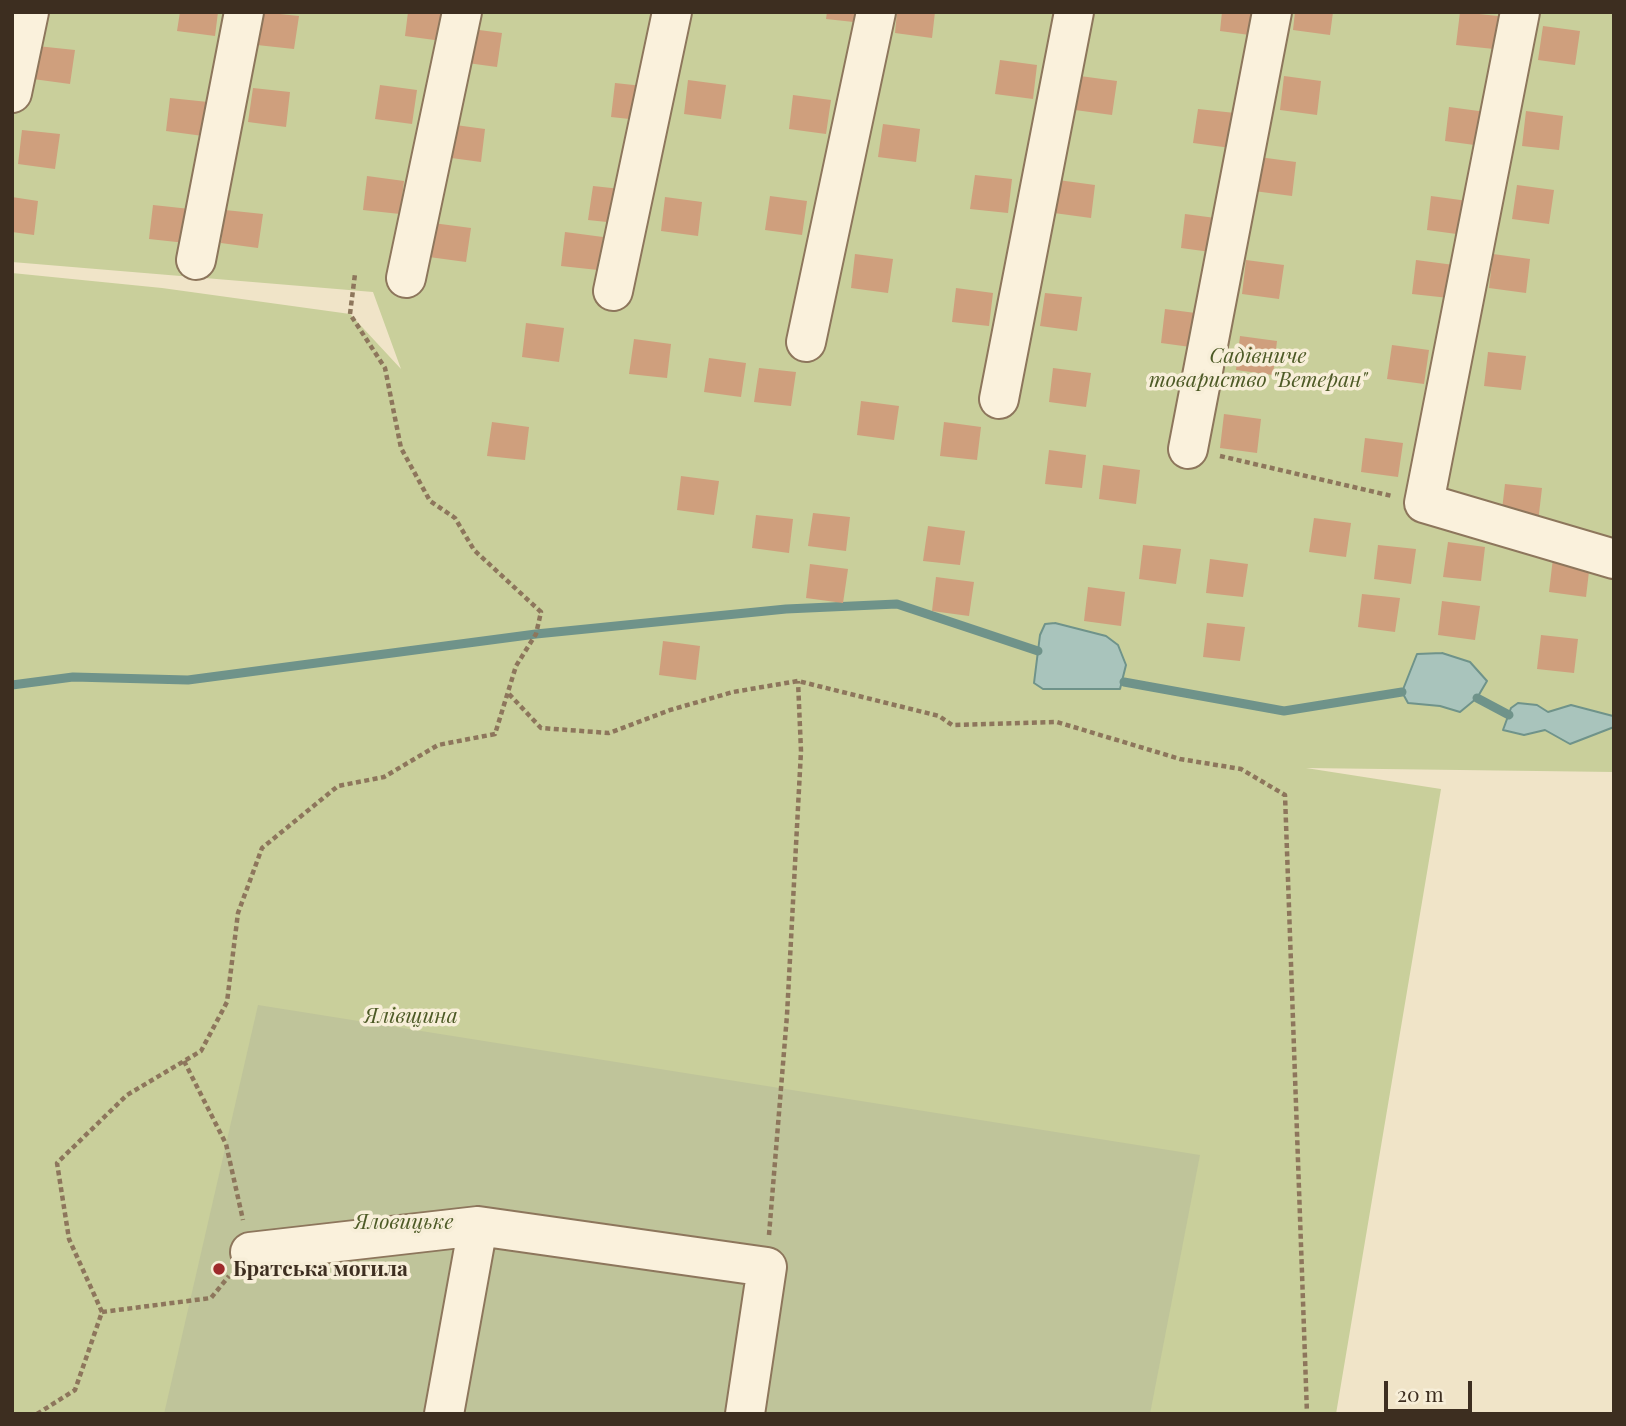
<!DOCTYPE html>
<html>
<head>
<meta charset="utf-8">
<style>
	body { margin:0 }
	#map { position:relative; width:1626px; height:1426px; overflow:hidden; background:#f0e4c8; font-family:"Playfair Display",serif }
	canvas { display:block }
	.frame { position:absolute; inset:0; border:14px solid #3d2e20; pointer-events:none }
	.scale { position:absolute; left:1384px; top:1381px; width:88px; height:32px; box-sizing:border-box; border:4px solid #3d2e20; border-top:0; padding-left:9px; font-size:21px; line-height:24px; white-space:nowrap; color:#3d2e20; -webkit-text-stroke:5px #f7eed8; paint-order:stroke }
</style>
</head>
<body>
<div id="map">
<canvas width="1626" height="1426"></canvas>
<div class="frame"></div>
<div class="scale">20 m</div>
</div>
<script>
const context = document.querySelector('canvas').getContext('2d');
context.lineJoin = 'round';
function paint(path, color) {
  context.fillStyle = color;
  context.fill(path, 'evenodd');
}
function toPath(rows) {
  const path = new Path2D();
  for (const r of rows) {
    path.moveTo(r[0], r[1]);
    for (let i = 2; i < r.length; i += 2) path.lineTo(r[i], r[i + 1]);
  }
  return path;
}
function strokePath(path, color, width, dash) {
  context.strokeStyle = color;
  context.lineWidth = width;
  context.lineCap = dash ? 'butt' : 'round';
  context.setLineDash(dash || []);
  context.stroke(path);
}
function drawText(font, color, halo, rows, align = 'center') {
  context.font = font + ' "Playfair Display",serif';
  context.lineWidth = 7;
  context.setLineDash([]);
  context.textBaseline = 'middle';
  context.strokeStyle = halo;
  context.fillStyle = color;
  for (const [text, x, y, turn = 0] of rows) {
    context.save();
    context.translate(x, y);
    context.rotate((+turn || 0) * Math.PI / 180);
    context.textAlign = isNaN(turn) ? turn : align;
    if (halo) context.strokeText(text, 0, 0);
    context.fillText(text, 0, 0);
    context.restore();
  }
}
const green = toPath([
	[12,12,1614,12,1614,772,1306,768,1441,789,1336,1414,12,1414,12,273,162,288,350,314,401,369,373,292,12,262]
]);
const cemetery = toPath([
	[258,1005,1200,1155,1150,1414,164,1414]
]);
const water = toPath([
	[1055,623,1106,636,1118,645,1126,665,1120,689,1043,689,1034,683,1040,635,1045,624,1055,623],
	[1442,653,1470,662,1487,681,1477,698,1460,712,1440,706,1408,703,1402,692,1417,654,1442,653],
	[1518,703,1537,705,1548,712,1571,705,1613,716,1614,727,1570,744,1545,730,1524,735,1503,730,1511,708,1518,703]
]);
const stream = toPath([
	[1124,682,1284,711,1402,692],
	[12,685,73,677,188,680,536,634,786,609,897,604,1038,651],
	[1477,698,1509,715]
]);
const building = toPath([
	[180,12,218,12,215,36,177,31],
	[261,12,299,16,294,49,257,45],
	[408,12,446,12,442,41,405,36],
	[827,12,865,12,863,23,826,19],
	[897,12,935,12,932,38,895,33],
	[1222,12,1260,12,1257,36,1220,31],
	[1295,12,1333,12,1330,35,1293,30],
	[1460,12,1498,16,1494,49,1456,45],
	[1543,26,1580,31,1575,65,1538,60],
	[464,28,502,33,497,67,460,62],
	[37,46,75,50,70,84,33,79],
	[1000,60,1037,65,1033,99,995,94],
	[1080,76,1117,81,1112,115,1075,110],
	[1284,76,1321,81,1317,115,1280,110],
	[688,80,726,85,721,119,684,114],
	[615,83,652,87,648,121,611,117],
	[380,85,417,90,412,124,375,119],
	[253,88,290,92,286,127,248,122],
	[793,95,831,100,826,134,789,129],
	[170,98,208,102,203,136,166,131],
	[1449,107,1486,112,1482,146,1445,141],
	[1198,109,1235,113,1231,148,1193,143],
	[1526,111,1563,116,1559,150,1522,146],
	[448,124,485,129,481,162,444,157],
	[883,124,920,129,916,162,878,157],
	[22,130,60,134,55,169,18,164],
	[1259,157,1296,162,1292,196,1254,191],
	[975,175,1012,179,1008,213,970,209],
	[367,176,404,181,400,214,363,210],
	[1058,180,1095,185,1091,218,1054,213],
	[1517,185,1554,190,1549,224,1512,219],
	[593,186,630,190,626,224,588,220],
	[770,196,807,201,802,235,765,230],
	[1431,196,1468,201,1464,235,1427,230],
	[12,197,38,201,34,235,12,232],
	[665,197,702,202,698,236,661,231],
	[153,205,190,209,186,243,149,239],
	[225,210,263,214,258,248,221,243],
	[1185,214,1223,219,1218,253,1181,248],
	[433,223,471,228,466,262,429,257],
	[565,232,603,237,598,270,561,266],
	[855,254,893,259,888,293,851,288],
	[1493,254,1530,259,1526,293,1489,288],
	[1246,260,1284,265,1279,299,1242,294],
	[1416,260,1454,265,1449,298,1412,294],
	[956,288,993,293,989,326,952,322],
	[1045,293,1082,297,1077,331,1040,326],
	[1165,309,1203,314,1198,348,1161,343],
	[526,323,564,328,559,362,522,357],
	[1240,336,1277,341,1273,375,1236,370],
	[634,339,671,344,667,378,629,374],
	[1392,345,1429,350,1424,384,1387,379],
	[1488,352,1526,356,1521,390,1484,386],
	[709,358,746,363,741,397,704,392],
	[759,368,796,372,791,406,754,402],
	[1053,368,1091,373,1086,407,1049,402],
	[861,401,899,406,894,440,857,435],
	[1224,414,1261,419,1257,453,1220,448],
	[492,422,529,427,525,460,487,456],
	[944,422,981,427,977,460,940,456],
	[1365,438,1403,443,1398,477,1361,472],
	[1049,450,1086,455,1082,488,1045,484],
	[1103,465,1140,470,1136,504,1099,499],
	[681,476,719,481,714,515,677,510],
	[1505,484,1542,488,1538,522,1501,518],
	[813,513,850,517,846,551,808,546],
	[756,515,793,519,789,553,752,548],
	[1314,518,1351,523,1346,557,1309,552],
	[928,526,965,531,960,565,923,561],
	[1448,542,1485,547,1481,581,1443,577],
	[1143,545,1181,549,1176,584,1139,579],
	[1378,545,1416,549,1411,584,1374,579],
	[1553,558,1590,563,1586,597,1549,592],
	[1210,559,1248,564,1243,597,1206,593],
	[810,564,848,569,843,603,806,598],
	[936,577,974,582,969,616,932,611],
	[1088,587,1125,592,1121,626,1084,621],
	[1362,594,1400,598,1395,632,1358,627],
	[1442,601,1480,606,1475,640,1438,635],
	[1207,623,1245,627,1240,661,1203,657],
	[1541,635,1578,639,1574,673,1537,669],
	[663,641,700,646,696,680,659,675]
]);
const path = toPath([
	[1220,456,1392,496],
	[509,694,541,728,609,733,670,710,733,692,798,681,939,716,952,725,1057,722,1180,759,1241,769,1285,795,1307,1414],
	[184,1061,226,1144,243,1220],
	[769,1235,787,1015,801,751,798,681],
	[102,1312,211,1298,229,1276],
	[37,1414,75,1390,102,1312,69,1239,57,1163,127,1095,201,1051,227,1002,238,913,262,848,338,786,384,777,438,745,495,734,516,666,536,634,541,612,474,550,455,518,430,501,401,448,385,368,350,314,355,274]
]);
const minor = toPath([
	[1520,12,1424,503,1614,559],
	[12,93,29,12],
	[196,260,244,12],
	[406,278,462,12],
	[613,291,672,12],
	[806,342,876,12],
	[999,399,1074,12],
	[1188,449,1272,12],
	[478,1226,767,1267,745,1414],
	[250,1252,478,1226,444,1414]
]);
const markers = [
	[219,1269,7,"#9e2a2b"]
];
const parkNames = [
	["Садівниче",1258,356],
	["товариство \"Ветеран\"",1258,380],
	["Ялівщина",411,1016],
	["Яловицьке",404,1222]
];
const poiNames = [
	["Братська могила",233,1269]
];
paint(green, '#c9cf9b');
paint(cemetery, '#bfc49a');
paint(water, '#a9c4bc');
strokePath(water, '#6f938a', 2);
strokePath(stream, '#6f938a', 9);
paint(building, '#cf9f7d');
strokePath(minor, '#8d765c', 42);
strokePath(path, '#8d765c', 4.5, [5, 3.5]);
strokePath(minor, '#faf1dc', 38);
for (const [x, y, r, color] of markers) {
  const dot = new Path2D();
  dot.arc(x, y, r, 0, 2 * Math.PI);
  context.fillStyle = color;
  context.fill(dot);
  strokePath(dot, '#f7eed8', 2.5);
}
drawText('italic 21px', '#4d5a26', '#f7eed8', parkNames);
drawText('bold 21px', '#3d2e20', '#f7eed8', poiNames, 'left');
</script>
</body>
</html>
